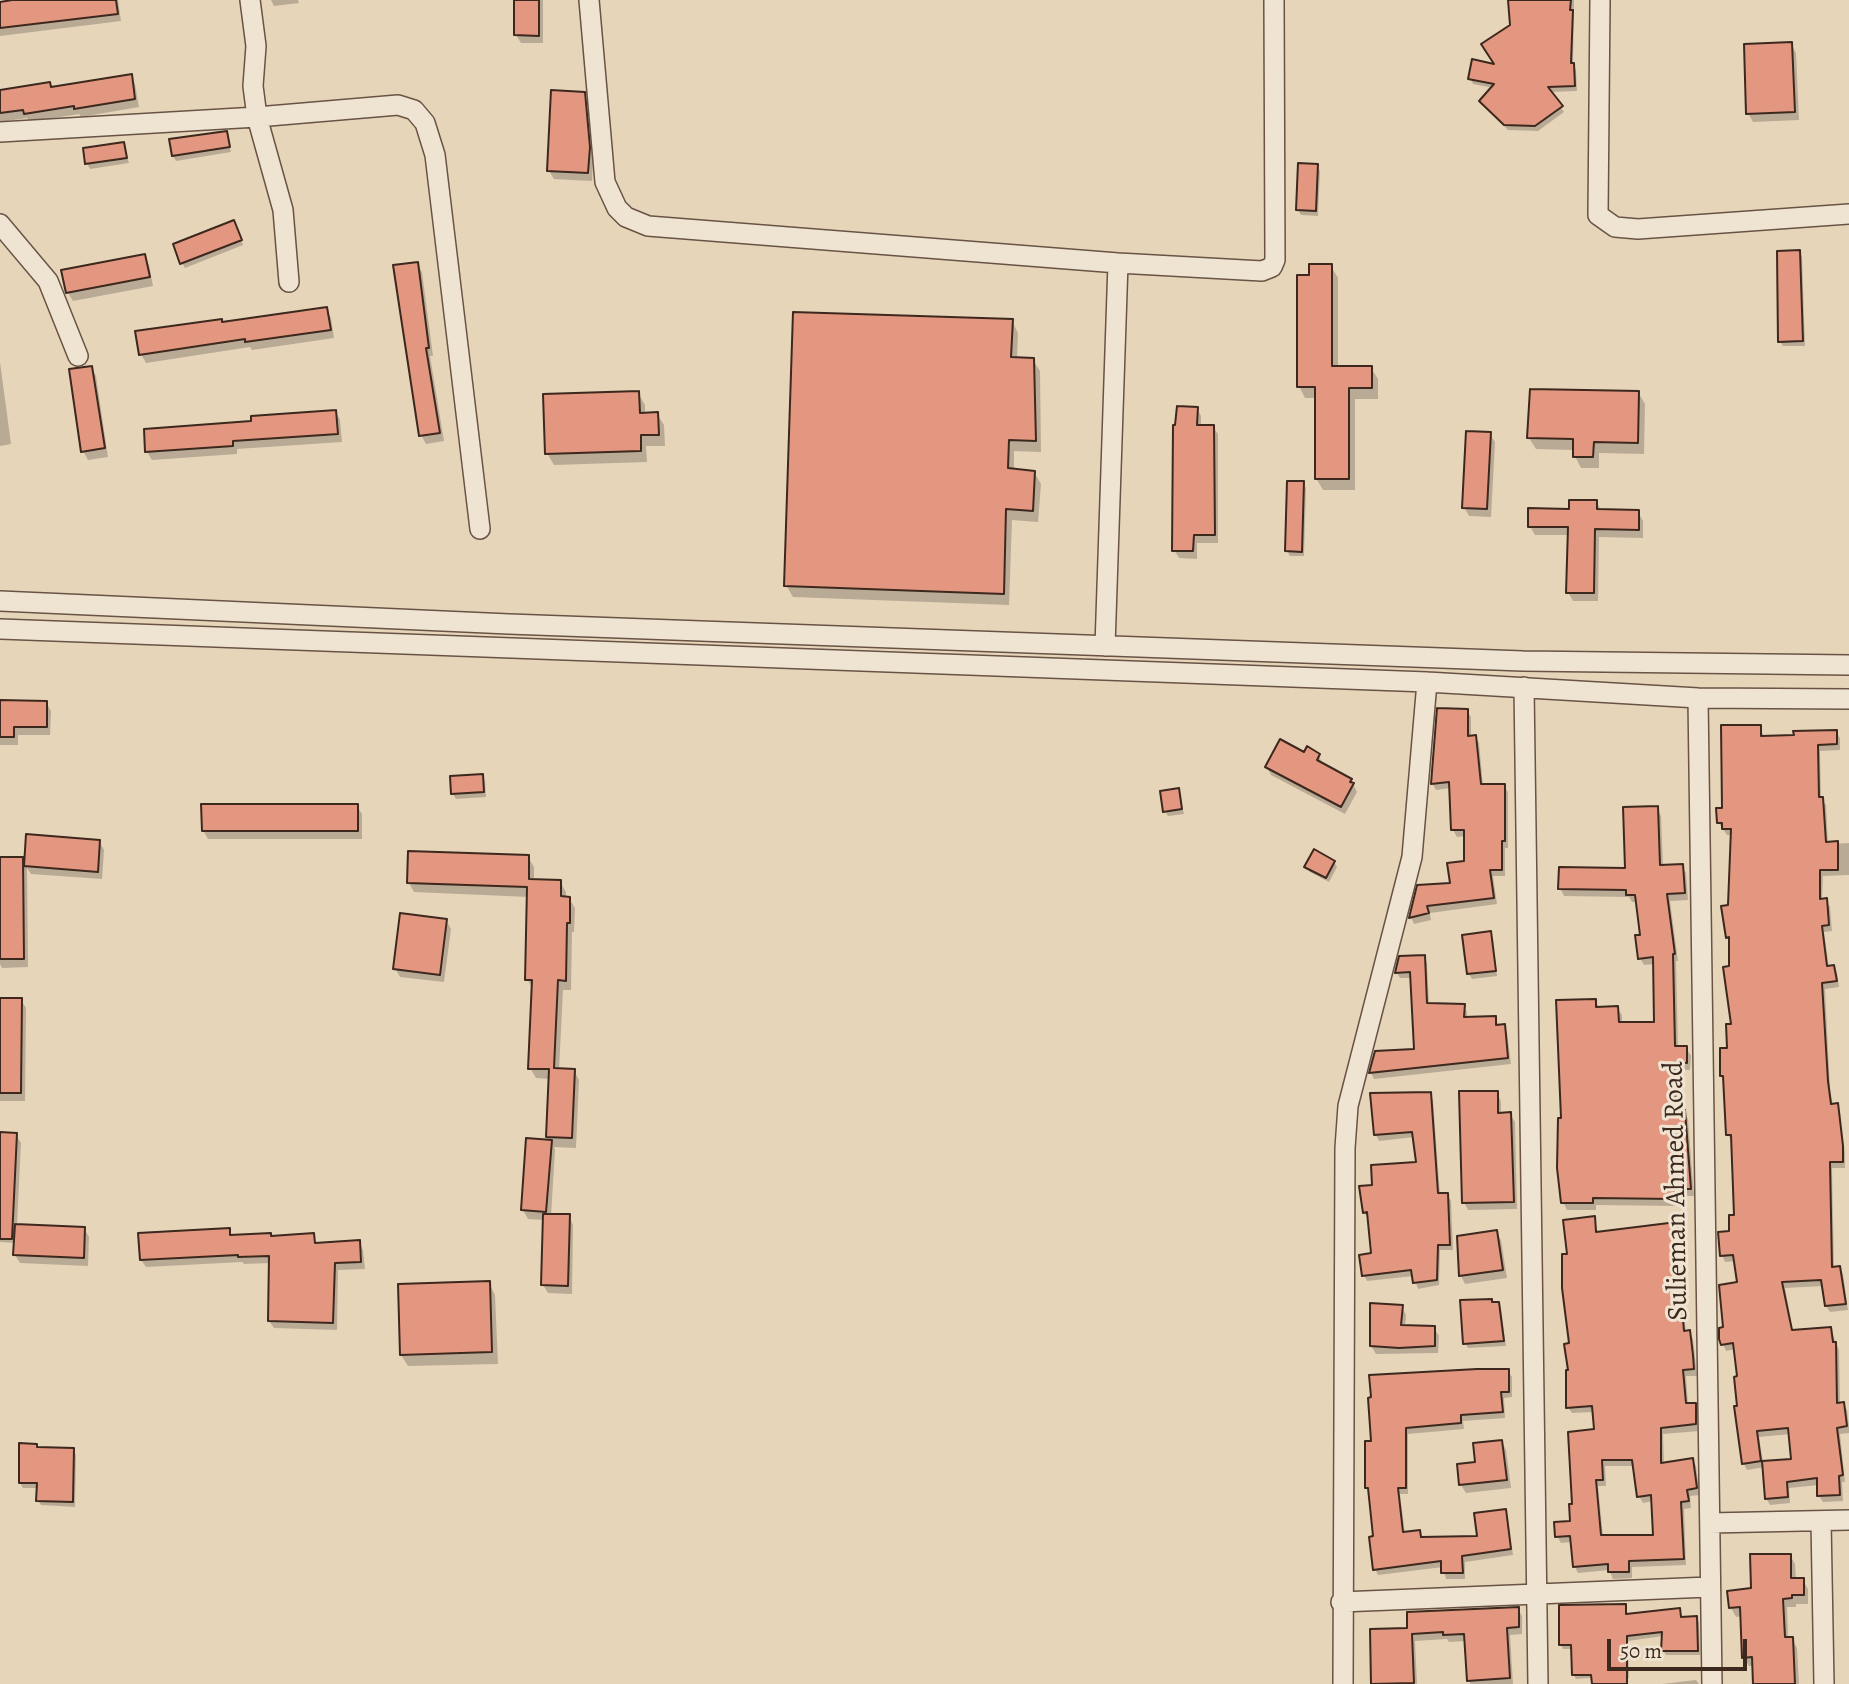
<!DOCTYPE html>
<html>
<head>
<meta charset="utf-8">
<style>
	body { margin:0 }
	#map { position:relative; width:1849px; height:1684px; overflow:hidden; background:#e7d5ba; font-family:Alegreya,serif }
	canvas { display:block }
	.scale { position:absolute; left:1607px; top:1639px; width:140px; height:32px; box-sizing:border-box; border:4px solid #3d281e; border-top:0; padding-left:9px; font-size:21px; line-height:24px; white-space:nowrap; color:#3d281e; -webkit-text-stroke:5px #efe4d2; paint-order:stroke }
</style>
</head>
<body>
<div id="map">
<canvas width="1849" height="1684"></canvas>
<div class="scale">50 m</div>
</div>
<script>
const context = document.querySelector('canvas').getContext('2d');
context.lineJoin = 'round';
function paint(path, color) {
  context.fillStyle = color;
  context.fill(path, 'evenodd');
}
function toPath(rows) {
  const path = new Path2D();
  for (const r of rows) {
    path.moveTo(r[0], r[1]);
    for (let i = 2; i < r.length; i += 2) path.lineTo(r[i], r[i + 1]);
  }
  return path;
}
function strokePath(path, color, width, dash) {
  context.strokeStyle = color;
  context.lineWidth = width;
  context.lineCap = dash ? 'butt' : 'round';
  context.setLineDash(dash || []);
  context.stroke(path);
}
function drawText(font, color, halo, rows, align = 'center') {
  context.font = font + ' Alegreya,serif';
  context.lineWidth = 6;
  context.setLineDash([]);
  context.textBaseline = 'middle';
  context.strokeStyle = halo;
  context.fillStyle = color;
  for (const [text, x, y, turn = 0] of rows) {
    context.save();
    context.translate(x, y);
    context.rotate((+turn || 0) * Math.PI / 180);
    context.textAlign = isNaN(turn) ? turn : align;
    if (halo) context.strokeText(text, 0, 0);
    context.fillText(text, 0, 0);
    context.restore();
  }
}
const shadow = toPath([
	[26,0,118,0,121,21,0,36,0,3],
	[271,0,298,0,299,3,274,6],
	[516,0,543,0,543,43,521,43,516,35],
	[1526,0,1574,0,1573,66,1576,70,1577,91,1550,92,1564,112,1538,131,1508,130,1481,102,1493,88,1473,84,1470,78,1497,66,1511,26],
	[1791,44,1796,53,1799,120,1753,122,1748,113],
	[131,76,135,84,139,107,81,117,79,114,30,122,27,118,0,122,0,91,52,88],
	[584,94,589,102,593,157,592,181,554,179,549,171],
	[226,133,231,152,176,161,173,156],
	[123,144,129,163,90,169,87,163],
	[1317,165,1320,171,1318,216,1301,215,1298,210],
	[236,227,243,245,185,268,182,263],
	[1799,252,1802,257,1805,346,1783,346,1780,341],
	[144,256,149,265,153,286,73,301,68,293],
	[417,264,422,272,433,356,430,356,444,441,426,444,421,435],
	[1331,266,1338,278,1338,368,1371,368,1378,379,1378,399,1355,399,1355,490,1323,490,1316,478,1317,398,1305,398,1299,386,1311,276],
	[326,309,331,318,334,338,252,350,250,347,146,363,141,354,223,324],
	[1012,321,1018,333,1017,359,1033,360,1040,371,1041,452,1014,451,1014,471,1034,472,1041,484,1038,522,1012,520,1009,605,793,597,786,585],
	[0,362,11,444,0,446],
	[91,367,96,376,108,457,88,460,83,451],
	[1638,392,1645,404,1644,454,1599,453,1599,468,1581,468,1575,456,1575,450,1536,449,1529,438],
	[638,393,645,405,645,414,657,414,664,425,665,446,646,446,647,462,554,465,547,453],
	[1197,408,1201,416,1201,427,1213,427,1218,434,1218,543,1197,543,1197,559,1179,558,1174,550],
	[336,412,340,420,342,442,237,449,237,454,152,460,147,452,253,423],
	[1490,434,1495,442,1491,517,1469,516,1464,507],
	[1303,483,1306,488,1304,556,1290,556,1287,551],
	[1596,502,1602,511,1638,512,1643,521,1643,538,1599,537,1598,601,1573,601,1568,592,1569,535,1535,535,1530,526],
	[0,701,46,702,51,711,50,735,18,735,18,745,0,745],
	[1467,711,1471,717,1471,737,1475,737,1479,743,1483,786,1504,786,1508,792,1508,848,1505,848,1505,876,1493,876,1497,904,1430,913,1431,920,1414,924,1411,917,1452,885,1466,862,1466,836,1457,837,1453,830,1451,788,1436,790,1432,783],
	[1760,727,1764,737,1795,737,1836,732,1840,738,1840,750,1820,751,1821,799,1826,805,1828,844,1849,843,1849,875,1823,876,1822,900,1826,900,1830,907,1832,931,1824,932,1829,968,1834,967,1837,973,1839,987,1825,989,1830,1089,1833,1106,1837,1105,1840,1112,1845,1154,1845,1168,1832,1168,1834,1269,1840,1268,1843,1274,1848,1310,1830,1312,1826,1306,1824,1286,1785,1288,1793,1332,1830,1328,1839,1350,1840,1404,1843,1404,1847,1410,1849,1427,1849,1433,1840,1434,1845,1482,1842,1482,1843,1501,1823,1502,1819,1496,1819,1485,1789,1488,1790,1503,1770,1505,1766,1498,1765,1467,1747,1470,1744,1464,1736,1349,1726,1351,1721,1339,1739,1284,1736,1261,1725,1262,1722,1255,1735,1216,1732,1141,1728,1135,1725,1081,1722,1075,1733,1026,1731,943,1727,937,1733,835,1727,835,1718,822],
	[1791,1434,1793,1461,1763,1462,1759,1437],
	[1305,755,1319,755,1322,765,1351,780,1357,792,1345,814,1271,775,1267,767],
	[482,776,485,781,486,797,456,799,453,794],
	[1178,790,1184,814,1168,816,1165,811],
	[357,806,362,814,362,839,208,839,203,830],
	[1657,808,1661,816,1663,867,1682,866,1686,873,1688,900,1670,901,1678,961,1676,961,1678,1048,1686,1048,1691,1056,1690,1070,1677,1070,1679,1112,1684,1112,1688,1119,1694,1196,1677,1196,1679,1206,1596,1205,1596,1210,1567,1210,1563,1202,1563,1120,1595,1001,1600,1008,1617,1008,1622,1015,1622,1024,1656,1024,1655,964,1644,965,1640,958,1642,936,1637,902,1632,902,1629,897,1564,896,1560,888,1627,870],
	[99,841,104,850,102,879,31,874,27,868,28,967,2,968,0,964,0,859,22,859,26,866],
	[528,857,534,867,534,881,560,882,566,892,566,898,569,898,575,908,574,932,572,932,571,990,563,990,559,1070,574,1070,579,1080,576,1148,554,1147,555,1150,551,1216,569,1216,573,1225,572,1294,548,1293,543,1285,544,1220,528,1219,523,1210,550,1141,547,1137,550,1079,536,1078,530,1068,534,991,527,979,529,897,414,892,409,883],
	[1334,862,1337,867,1329,882,1310,872,1306,866],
	[446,920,451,929,444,982,400,977,395,968],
	[1490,933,1493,939,1497,976,1472,979,1469,974],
	[1424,957,1427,963,1429,1005,1463,1006,1467,1012,1467,1018,1495,1018,1499,1026,1504,1026,1507,1032,1511,1064,1374,1079,1371,1073,1415,1051,1412,978,1400,978,1397,973],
	[0,1000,21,1000,26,1008,25,1101,0,1101],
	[1497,1093,1501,1101,1501,1114,1510,1114,1515,1122,1517,1209,1468,1210,1464,1202],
	[1430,1094,1433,1100,1440,1195,1447,1194,1451,1201,1453,1250,1440,1250,1439,1285,1418,1289,1414,1276,1367,1281,1364,1275,1373,1255,1368,1218,1364,1212,1374,1186,1418,1163,1414,1137,1379,1141,1376,1135],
	[0,1134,16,1135,21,1143,17,1225,84,1228,89,1237,88,1266,20,1263,15,1255,16,1243,0,1242],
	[1594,1217,1598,1233,1676,1224,1680,1230,1682,1255,1677,1255,1686,1302,1683,1302,1686,1333,1689,1332,1693,1339,1697,1376,1686,1376,1688,1405,1695,1405,1698,1411,1699,1431,1663,1434,1664,1464,1693,1460,1696,1466,1700,1495,1690,1496,1691,1508,1684,1509,1686,1565,1632,1567,1632,1578,1613,1579,1609,1570,1578,1573,1575,1567,1572,1542,1561,1543,1557,1536,1572,1522,1574,1505,1596,1430,1594,1412,1572,1413,1568,1407,1571,1345,1569,1256],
	[1605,1466,1635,1466,1639,1496,1643,1503,1653,1501,1655,1536,1603,1537,1598,1486,1606,1486],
	[229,1230,233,1236,271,1238,313,1235,317,1245,359,1242,363,1250,365,1269,338,1270,337,1330,274,1328,269,1321,271,1263,244,1264,242,1262,146,1267,141,1260],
	[1496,1232,1501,1240,1507,1278,1465,1284,1461,1276,1458,1237],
	[489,1283,495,1295,498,1364,408,1366,401,1355],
	[1493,1304,1498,1304,1501,1309,1506,1346,1468,1348,1465,1343],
	[1402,1307,1406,1315,1405,1327,1434,1328,1439,1336,1438,1353,1376,1354,1371,1346],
	[1508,1371,1512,1377,1512,1397,1504,1398,1505,1418,1463,1421,1464,1429,1408,1434,1408,1494,1400,1494,1405,1534,1419,1532,1423,1539,1479,1537,1505,1511,1508,1517,1513,1555,1465,1562,1465,1579,1446,1579,1443,1567,1378,1575,1375,1569,1375,1538,1370,1494,1367,1488,1373,1442],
	[1502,1442,1506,1450,1511,1488,1466,1493,1461,1485,1477,1463],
	[38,1449,73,1450,76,1455,75,1507,41,1505,38,1500,39,1488,23,1488,20,1483],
	[1790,1555,1795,1564,1796,1580,1803,1580,1808,1589,1808,1604,1796,1604,1796,1607,1787,1607,1788,1639,1792,1639,1797,1648,1799,1684,1755,1684,1754,1666,1749,1666,1744,1657,1742,1616,1736,1617,1731,1608],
	[1625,1606,1628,1616,1679,1609,1682,1618,1696,1618,1699,1622,1700,1655,1666,1655,1663,1650,1663,1636,1628,1641,1629,1678,1616,1679,1614,1676,1576,1679,1573,1674,1573,1649,1563,1649,1561,1644],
	[1518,1609,1522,1616,1522,1634,1510,1635,1513,1684,1470,1684,1466,1641,1449,1642,1447,1639,1415,1641,1417,1684,1374,1684,1372,1630,1409,1630],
	[1696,1680,1699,1684,1662,1684]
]);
const building = toPath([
	[12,0,116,0,118,14,0,28,0,2,12,0],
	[514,0,539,0,539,36,514,35,514,0],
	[1508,0,1571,0,1570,10,1573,10,1571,63,1574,63,1575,86,1548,87,1563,106,1535,126,1504,125,1479,101,1494,84,1468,79,1472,59,1494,64,1481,44,1510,25,1508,0],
	[1792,42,1795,112,1746,114,1744,44,1792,42],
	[132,74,135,99,74,109,74,106,24,114,23,110,0,113,0,90,50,82,51,87,132,74],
	[551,90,585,92,590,147,588,173,547,171,551,90],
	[227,131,230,147,172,156,169,139,227,131],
	[124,142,127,158,85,164,83,148,124,142],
	[1298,163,1318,164,1316,211,1296,210,1298,163],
	[234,220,242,240,180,264,173,244,234,220],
	[1800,250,1803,341,1778,342,1777,251,1800,250],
	[145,254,150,277,66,293,61,270,145,254],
	[418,262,429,348,426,348,440,433,419,436,393,265,418,262],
	[1309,264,1332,264,1332,366,1372,366,1372,388,1349,388,1349,479,1315,479,1315,387,1297,387,1297,275,1309,275,1309,264],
	[327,307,331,330,245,342,245,339,139,355,135,331,222,319,222,322,327,307],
	[793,312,1013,319,1011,357,1034,358,1036,441,1009,440,1008,468,1035,471,1033,511,1006,509,1004,594,784,586,793,312],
	[92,366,105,448,81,452,69,369,92,366],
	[1530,389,1639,391,1638,443,1594,442,1593,457,1573,457,1573,439,1527,438,1530,389],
	[639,391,640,413,658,412,659,435,641,435,641,451,545,454,543,394,639,391],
	[1177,406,1198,407,1197,425,1214,425,1215,535,1194,535,1193,551,1172,551,1173,425,1175,425,1177,406],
	[336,410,338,434,233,441,233,446,145,452,144,429,251,421,251,416,336,410],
	[1466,431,1491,432,1487,509,1462,508,1466,431],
	[1287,481,1304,481,1302,552,1285,551,1287,481],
	[1569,500,1597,500,1597,509,1639,510,1639,530,1595,529,1594,593,1566,593,1568,527,1528,527,1528,508,1569,509,1569,500],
	[0,700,47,701,47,727,14,727,14,737,0,737,0,700],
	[1437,708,1468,709,1468,736,1476,735,1481,784,1505,784,1505,841,1502,841,1502,870,1490,870,1494,898,1427,906,1429,913,1409,918,1417,885,1450,883,1447,863,1464,861,1464,830,1451,830,1449,782,1431,784,1437,708],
	[1721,725,1761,725,1761,736,1794,735,1793,731,1837,730,1837,744,1818,745,1819,797,1823,797,1826,842,1838,841,1838,870,1820,870,1820,899,1827,898,1829,925,1822,926,1827,966,1834,965,1837,981,1822,983,1828,1081,1831,1104,1838,1103,1843,1146,1843,1162,1830,1162,1832,1267,1840,1266,1846,1304,1825,1306,1821,1280,1782,1282,1792,1330,1831,1327,1833,1342,1836,1342,1837,1403,1844,1402,1847,1426,1837,1428,1843,1475,1839,1476,1840,1495,1817,1496,1817,1478,1787,1482,1788,1497,1765,1499,1762,1461,1791,1459,1788,1428,1757,1431,1761,1461,1742,1464,1734,1406,1737,1406,1734,1377,1737,1376,1733,1343,1721,1345,1719,1339,1719,1328,1723,1327,1719,1285,1737,1282,1733,1255,1720,1256,1718,1232,1729,1231,1729,1215,1734,1215,1731,1135,1726,1135,1723,1076,1720,1076,1720,1048,1727,1048,1726,1024,1731,1024,1723,967,1729,966,1729,937,1726,938,1721,906,1728,905,1731,829,1722,829,1722,823,1717,823,1716,808,1722,808,1721,725],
	[1280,739,1304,752,1307,746,1320,754,1317,760,1352,779,1350,782,1354,783,1341,807,1265,767,1280,739],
	[483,774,484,792,451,794,450,776,483,774],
	[1179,788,1182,809,1163,812,1160,791,1179,788],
	[201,804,358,804,358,831,202,831,201,804],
	[1658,806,1660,865,1683,864,1685,893,1667,894,1675,954,1673,954,1675,1046,1687,1046,1687,1063,1674,1062,1676,1111,1685,1110,1691,1189,1674,1189,1675,1199,1593,1198,1593,1203,1561,1203,1557,1168,1558,1118,1561,1118,1556,1000,1596,999,1596,1007,1618,1006,1619,1022,1654,1022,1653,957,1638,959,1635,935,1640,935,1635,895,1626,895,1626,890,1558,889,1559,867,1625,868,1623,807,1658,806],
	[26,834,100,840,98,872,24,866,26,834],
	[1314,849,1335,861,1326,878,1304,867,1314,849],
	[408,851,529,855,529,879,561,880,561,896,570,897,570,923,567,923,566,981,558,980,554,1068,575,1069,572,1138,546,1137,549,1069,528,1069,532,980,525,980,527,887,407,883,408,851],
	[0,857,23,857,24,959,0,959,0,857],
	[400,913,447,919,440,975,393,969,400,913],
	[1491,931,1496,971,1467,974,1462,935,1491,931],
	[1425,955,1427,1003,1465,1004,1464,1017,1496,1016,1496,1025,1505,1024,1508,1058,1369,1073,1375,1051,1414,1049,1410,972,1395,973,1399,956,1425,955],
	[0,998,22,998,21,1093,0,1093,0,998],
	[1459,1091,1498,1091,1498,1113,1511,1112,1514,1202,1462,1203,1459,1091],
	[1431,1092,1438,1193,1448,1193,1450,1245,1438,1245,1437,1280,1413,1283,1411,1270,1362,1276,1359,1255,1371,1253,1367,1212,1363,1213,1359,1186,1372,1185,1371,1165,1416,1162,1412,1132,1374,1135,1370,1093,1431,1092],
	[0,1132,17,1133,12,1239,0,1239,0,1132],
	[526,1138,552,1140,546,1212,521,1210,526,1138],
	[543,1214,570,1214,568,1286,541,1285,543,1214],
	[1595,1216,1596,1232,1677,1222,1680,1248,1674,1249,1683,1295,1681,1296,1684,1331,1690,1330,1693,1355,1694,1369,1683,1370,1686,1403,1696,1403,1696,1424,1661,1428,1661,1463,1693,1458,1697,1488,1687,1490,1689,1501,1681,1502,1684,1559,1629,1561,1629,1572,1608,1572,1608,1564,1573,1567,1570,1536,1555,1537,1554,1522,1570,1521,1569,1504,1572,1504,1568,1432,1594,1429,1592,1406,1566,1408,1566,1370,1568,1370,1564,1344,1569,1343,1562,1288,1562,1254,1567,1254,1563,1220,1595,1216],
	[1602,1460,1632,1460,1637,1497,1651,1495,1653,1535,1601,1535,1596,1480,1603,1480,1602,1460],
	[15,1224,85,1227,84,1258,13,1255,15,1224],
	[230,1228,230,1235,271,1233,271,1236,314,1233,315,1243,360,1240,361,1262,335,1263,333,1323,268,1321,269,1256,238,1257,238,1255,140,1260,138,1233,230,1228],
	[1497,1230,1503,1270,1459,1276,1457,1236,1497,1230],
	[490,1281,492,1352,400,1355,398,1284,490,1281],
	[1492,1299,1492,1302,1499,1302,1504,1341,1463,1344,1460,1300,1492,1299],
	[1370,1303,1403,1305,1401,1325,1435,1326,1435,1346,1399,1348,1370,1346,1370,1303],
	[1477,1369,1509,1369,1509,1392,1501,1392,1503,1412,1461,1415,1461,1423,1406,1428,1406,1488,1398,1488,1403,1532,1420,1530,1421,1537,1477,1536,1474,1513,1506,1509,1511,1549,1462,1556,1463,1573,1441,1573,1441,1561,1373,1570,1369,1537,1373,1536,1368,1488,1365,1488,1365,1441,1371,1441,1368,1398,1371,1397,1369,1375,1477,1369],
	[1502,1440,1507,1480,1459,1485,1457,1464,1475,1462,1473,1443,1502,1440],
	[19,1443,37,1444,37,1447,74,1448,73,1502,36,1501,37,1483,19,1483,19,1443],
	[1750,1554,1791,1554,1791,1578,1804,1578,1804,1595,1792,1595,1792,1598,1783,1599,1785,1637,1793,1637,1795,1684,1753,1684,1752,1657,1742,1658,1740,1607,1729,1608,1727,1591,1751,1588,1750,1554],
	[1626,1604,1626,1614,1680,1608,1681,1617,1697,1616,1698,1651,1661,1651,1662,1632,1627,1636,1627,1684,1592,1684,1591,1675,1572,1675,1571,1645,1559,1645,1559,1605,1626,1604],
	[1519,1607,1519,1627,1507,1628,1510,1678,1467,1681,1464,1634,1443,1635,1443,1632,1412,1634,1414,1683,1371,1684,1370,1629,1407,1628,1407,1612,1519,1607]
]);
const minor = toPath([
	[250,0,256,46,253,86,257,117,283,210,289,282],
	[589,0,605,182,617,208,626,217,648,226,1118,263,1262,271,1272,267,1275,260,1274,0],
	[1600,0,1598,215,1615,227,1638,229,1849,214],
	[0,132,257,117,398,105,414,110,425,123,435,155,480,529],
	[0,224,48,281,78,356],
	[0,601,509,624,1523,661,1849,665],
	[0,629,1427,682,1698,698,1849,699],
	[1105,646,1118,263],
	[1524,687,1538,1684],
	[1698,698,1712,1684],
	[1821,1521,1824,1684],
	[1710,1523,1849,1520],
	[1341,1602,1709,1587],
	[1343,1684,1345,1148,1348,1106,1412,857,1427,682]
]);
const streetNames = [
	["Sulieman Ahmed Road",1677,1191,-91]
];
paint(shadow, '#0003');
paint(building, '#e49780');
strokePath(building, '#3d281e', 2);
strokePath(minor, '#685345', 22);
strokePath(minor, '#efe4d2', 19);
drawText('28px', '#3d281e', '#efe4d2', streetNames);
</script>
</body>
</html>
